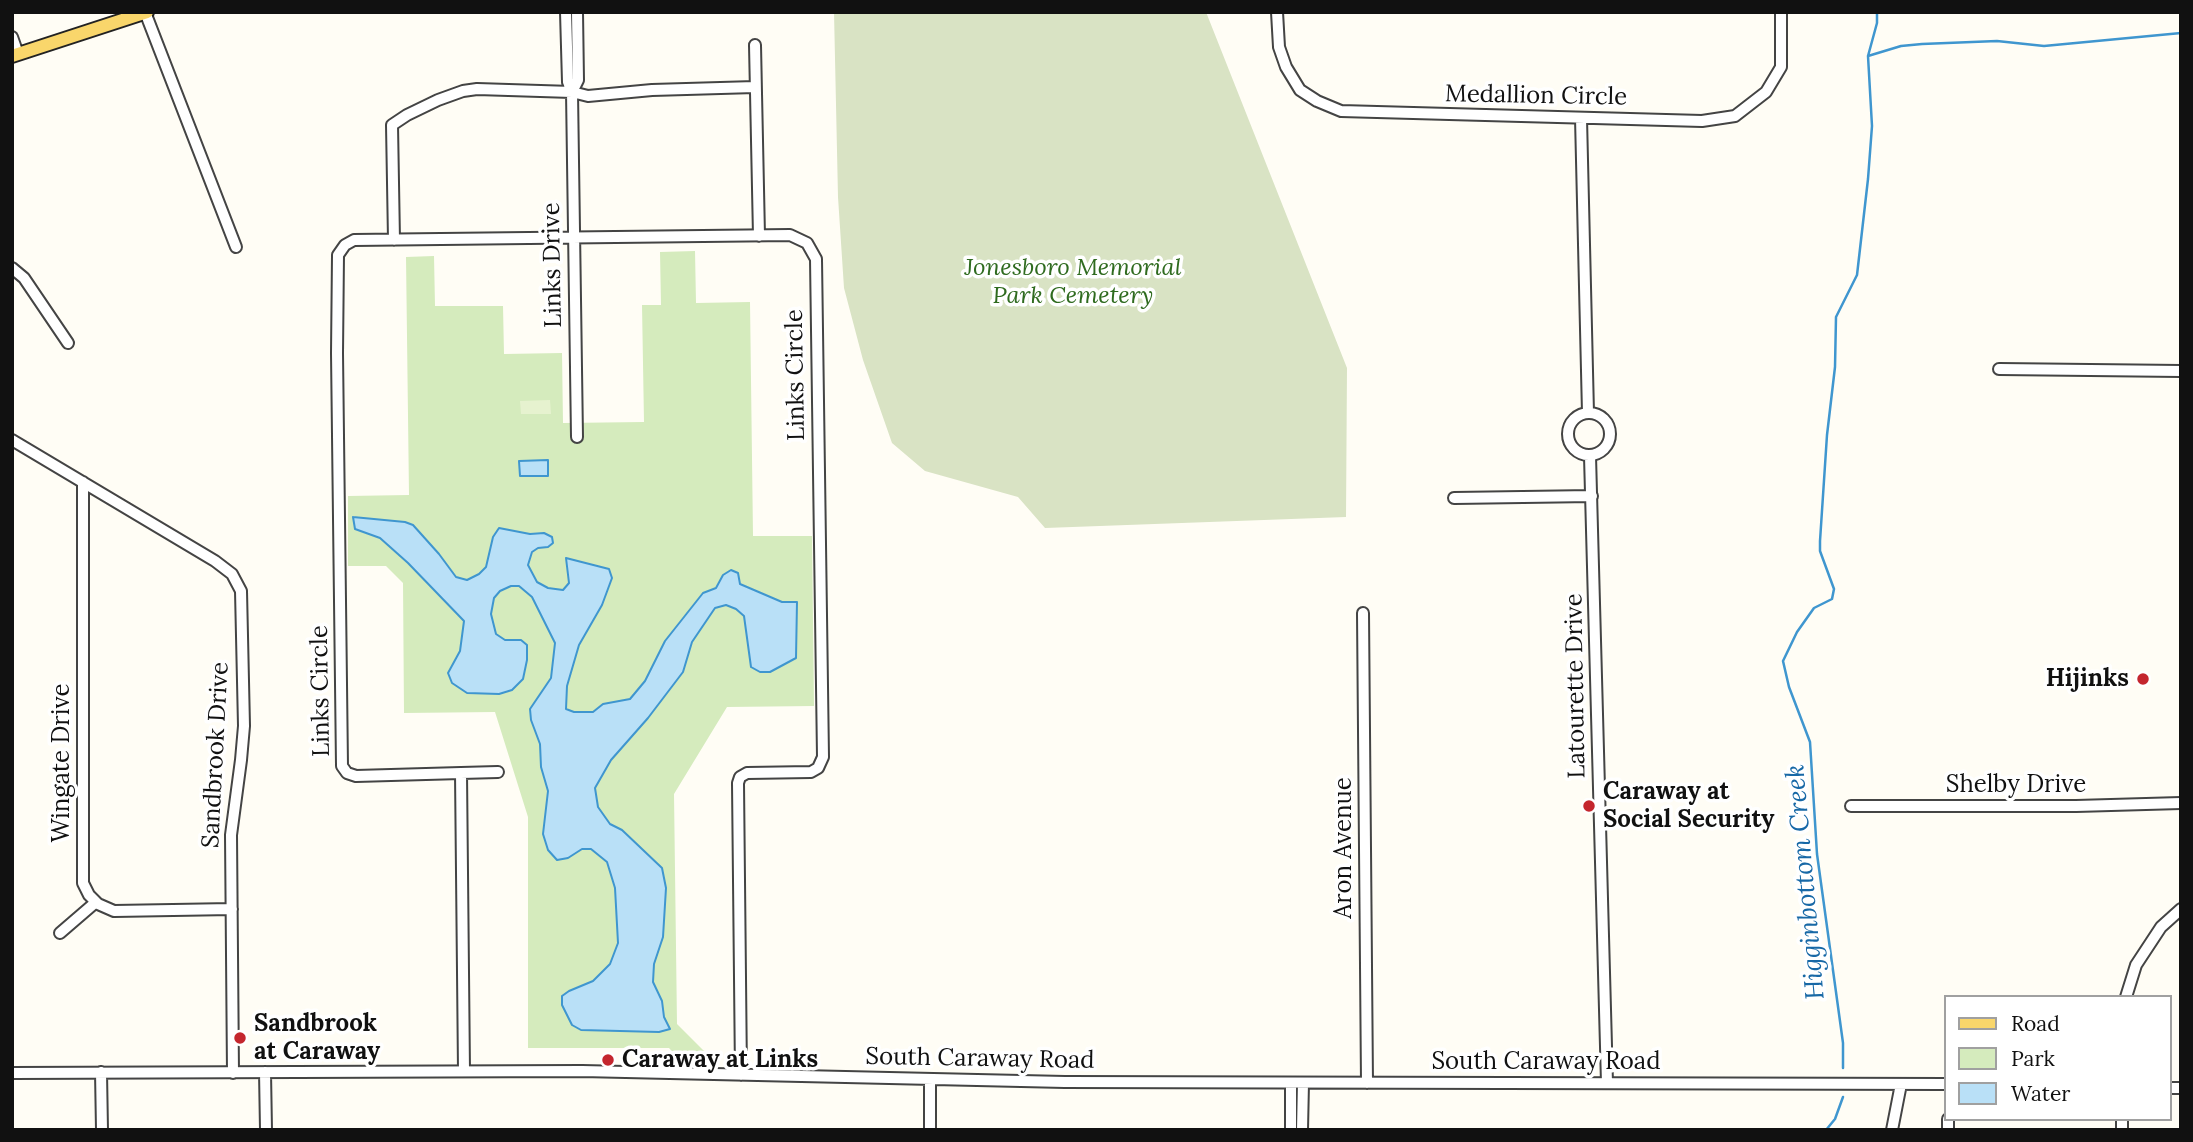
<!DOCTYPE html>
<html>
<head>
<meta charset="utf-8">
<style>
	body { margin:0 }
	#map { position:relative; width:2193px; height:1142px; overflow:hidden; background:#fffdf5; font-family:Lora,serif }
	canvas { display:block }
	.frame { position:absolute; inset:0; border:14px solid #111; pointer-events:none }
	.legend { position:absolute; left:1944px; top:995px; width:228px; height:126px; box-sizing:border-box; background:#fff; border:2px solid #a0a0a0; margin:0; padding:9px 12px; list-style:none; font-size:21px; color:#111 }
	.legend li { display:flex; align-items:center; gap:14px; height:35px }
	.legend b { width:35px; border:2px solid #a0a0a0 }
</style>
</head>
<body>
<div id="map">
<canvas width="2193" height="1142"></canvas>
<div class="frame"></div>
<ul class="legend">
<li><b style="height:9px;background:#f9d66b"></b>Road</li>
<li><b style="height:19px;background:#d5ebbd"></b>Park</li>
<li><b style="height:19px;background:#b9e0f7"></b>Water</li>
</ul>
</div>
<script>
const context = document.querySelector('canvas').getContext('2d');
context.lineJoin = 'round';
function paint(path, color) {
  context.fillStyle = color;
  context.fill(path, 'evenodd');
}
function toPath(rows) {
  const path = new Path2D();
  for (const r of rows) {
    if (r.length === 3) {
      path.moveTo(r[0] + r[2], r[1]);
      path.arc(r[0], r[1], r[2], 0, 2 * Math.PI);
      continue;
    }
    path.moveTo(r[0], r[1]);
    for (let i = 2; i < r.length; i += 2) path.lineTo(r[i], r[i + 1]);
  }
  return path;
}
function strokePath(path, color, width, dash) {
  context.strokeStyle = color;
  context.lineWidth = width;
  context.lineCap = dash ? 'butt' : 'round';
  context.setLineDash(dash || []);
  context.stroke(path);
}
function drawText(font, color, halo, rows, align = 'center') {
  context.font = font + ' Lora,serif';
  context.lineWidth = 7;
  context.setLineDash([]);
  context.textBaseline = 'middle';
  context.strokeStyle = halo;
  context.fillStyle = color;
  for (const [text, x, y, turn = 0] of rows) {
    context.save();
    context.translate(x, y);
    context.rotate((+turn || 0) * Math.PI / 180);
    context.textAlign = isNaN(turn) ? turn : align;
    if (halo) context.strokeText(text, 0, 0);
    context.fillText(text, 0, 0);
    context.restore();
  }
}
const green = toPath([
	[695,251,696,303,750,302,753,536,812,536,814,706,727,707,674,794,677,1024,706,1053,706,1060,680,1060,669,1048,528,1048,528,817,495,712,404,713,403,583,386,566,348,566,348,496,409,495,406,257,434,256,435,306,503,306,504,354,562,353,563,423,644,422,642,305,661,305,660,252]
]);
const cemetery = toPath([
	[834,12,1206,12,1347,368,1346,517,1045,528,1018,497,925,471,892,443,863,360,844,288,838,197]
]);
const pitch = toPath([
	[550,400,551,414,521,414,520,401]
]);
const water = toPath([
	[548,460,548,476,520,476,519,461,548,460],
	[353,517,405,522,413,525,439,554,456,577,467,580,479,574,486,567,493,537,499,528,530,534,544,533,552,537,553,543,548,547,538,548,532,552,528,565,537,582,548,588,563,590,569,583,566,558,609,569,612,578,602,605,579,645,567,686,566,709,574,712,593,712,603,704,630,699,645,681,665,641,703,593,716,588,723,575,731,570,738,573,740,584,782,602,797,602,796,658,770,672,760,672,751,667,744,616,736,609,726,605,715,608,692,642,683,672,648,718,611,760,595,788,598,807,610,824,622,830,662,868,666,888,663,937,654,964,653,982,662,1001,664,1017,670,1029,659,1032,581,1030,572,1025,562,1005,562,996,569,991,593,981,610,964,618,943,615,888,607,862,591,849,582,849,568,858,557,860,548,850,543,834,548,791,541,767,540,744,531,720,530,709,551,678,555,643,532,597,519,586,511,586,500,591,494,598,491,614,496,634,505,640,521,640,527,645,527,660,523,679,512,690,499,694,467,693,452,683,448,673,460,651,464,621,408,563,380,538,355,529,353,517]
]);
const stream = toPath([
	[1868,56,1901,46,1922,44,1997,41,2044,46,2181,33],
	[1843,1068,1843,1043,1817,854,1810,742,1789,687,1783,661,1797,632,1814,608,1832,599,1834,589,1820,551,1820,541,1827,435,1835,367,1836,317,1857,275,1868,179,1872,126,1868,56,1877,23,1877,12],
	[1826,1130,1835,1119,1843,1097]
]);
const minor = toPath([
	[145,12,236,247],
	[566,12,568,82,572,92,577,437],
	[1277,12,1279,47,1286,67,1300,90,1317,101,1341,111,1702,121,1735,116,1766,92,1781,67,1781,12],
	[12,37,18,54],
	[755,45,759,236],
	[572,92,578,80,577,12],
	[1581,118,1588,413],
	[394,240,392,125,407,115,438,100,463,91,477,89,572,92,588,96,652,90,755,87],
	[12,268,24,278,68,343],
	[1999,369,2181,371],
	[1589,434,21],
	[12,440,215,561,232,574,241,591,244,726,241,760,231,835,233,1073],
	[1590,456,1607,1083],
	[83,482,83,883,89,895,98,904,114,911,232,909],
	[1454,498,1592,496],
	[1363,613,1367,1083],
	[461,773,498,772],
	[1851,806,2076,806,2181,803],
	[60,933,96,902],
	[2126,997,2136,965,2161,927,2181,909],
	[464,1071,461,773,356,776,347,773,342,766,337,353,338,255,345,245,354,240,790,235,807,243,816,259,823,757,818,768,811,772,747,773,740,777,738,783,741,1075],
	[101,1072,102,1130],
	[265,1072,266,1130],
	[12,1073,582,1071,1065,1082,1946,1084],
	[930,1080,930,1130],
	[1291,1083,1291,1130],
	[2170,1088,2181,1088],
	[1948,1119,1948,1130],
	[2122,1119,2122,1130],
	[1302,1130,1303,1083],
	[1892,1130,1901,1084]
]);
const major = toPath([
	[12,56,147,12]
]);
const markers = [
	[2143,679,7,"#c4262e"],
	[1589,806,7,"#c4262e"],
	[240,1038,7,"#c4262e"],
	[608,1060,7,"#c4262e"]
];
const streetNames = [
	["Medallion Circle",1536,96,1],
	["Links Drive",553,265,-91],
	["Links Circle",796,375,-91],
	["Latourette Drive",1576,686,-91],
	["Links Circle",321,691,-91],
	["Sandbrook Drive",216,755,-87],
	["Wingate Drive",62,763,-90],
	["Shelby Drive",2016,785],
	["Aron Avenue",1344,848,-90],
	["South Caraway Road",980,1059,1],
	["South Caraway Road",1546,1062]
];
const parkNames = [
	["Jonesboro Memorial",1073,268],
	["Park Cemetery",1073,296]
];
const poiNames = [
	["Hijinks",2129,679,"right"],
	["Caraway at",1603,792],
	["Social Security",1603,820],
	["Sandbrook",254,1024],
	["at Caraway",254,1052],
	["Caraway at Links",622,1060]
];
const waterNames = [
	["Higginbottom Creek",1806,882,-95]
];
paint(green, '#d5ebbd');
paint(cemetery, '#d9e3c4');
paint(pitch, '#e6f2cf');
paint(water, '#b9e0f7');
strokePath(water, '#3f96cf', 2);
strokePath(stream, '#3f96cf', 2.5);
strokePath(minor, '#444', 14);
strokePath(major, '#222', 16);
strokePath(minor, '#fff', 10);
strokePath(major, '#f9d66b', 12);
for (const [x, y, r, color] of markers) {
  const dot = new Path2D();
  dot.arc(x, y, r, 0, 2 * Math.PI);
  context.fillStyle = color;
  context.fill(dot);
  strokePath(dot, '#fff', 2.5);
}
drawText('24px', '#111', '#fff', streetNames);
drawText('italic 24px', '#2f6b1f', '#fff', parkNames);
drawText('bold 24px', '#111', '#fff', poiNames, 'left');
drawText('italic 26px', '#1768a6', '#fff', waterNames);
</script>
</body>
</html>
